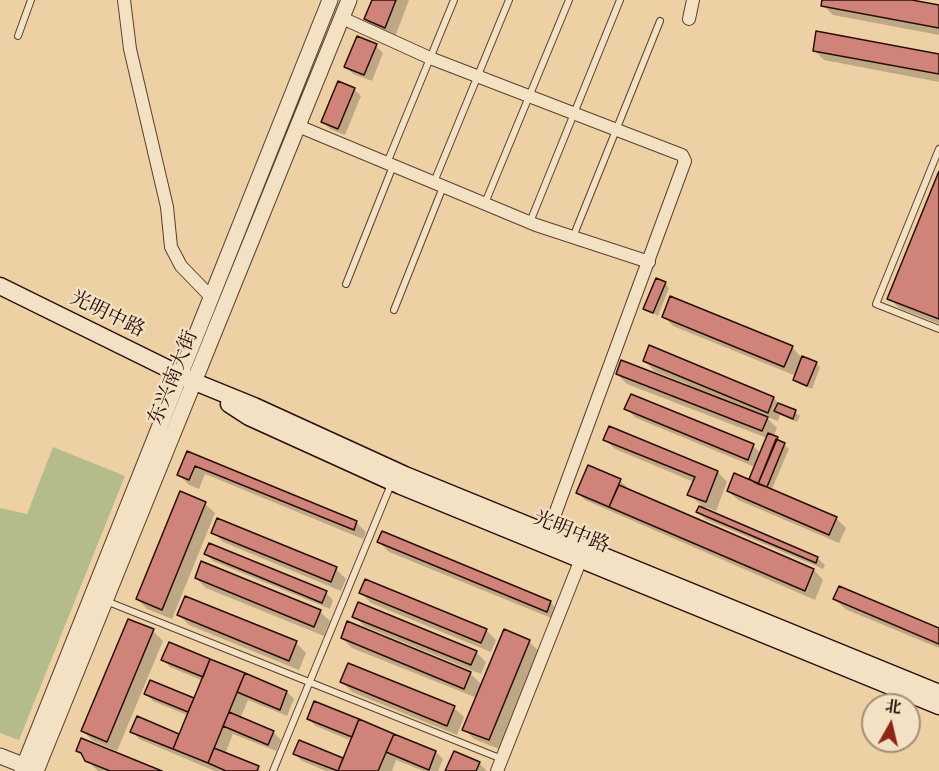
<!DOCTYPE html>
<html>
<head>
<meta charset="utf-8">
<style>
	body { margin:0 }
	#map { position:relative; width:939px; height:771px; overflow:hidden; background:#edd1a5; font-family:Cardo,"Noto Serif SC",serif }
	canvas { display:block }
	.north { position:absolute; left:861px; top:693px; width:60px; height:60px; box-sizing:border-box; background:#f3e1c4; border:2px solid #a28d78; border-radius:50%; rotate:8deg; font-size:16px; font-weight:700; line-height:24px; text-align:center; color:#280f06 }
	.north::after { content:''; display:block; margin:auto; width:21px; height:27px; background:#8f2418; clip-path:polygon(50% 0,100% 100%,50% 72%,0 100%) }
</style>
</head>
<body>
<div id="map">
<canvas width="939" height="771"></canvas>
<div class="north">北</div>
</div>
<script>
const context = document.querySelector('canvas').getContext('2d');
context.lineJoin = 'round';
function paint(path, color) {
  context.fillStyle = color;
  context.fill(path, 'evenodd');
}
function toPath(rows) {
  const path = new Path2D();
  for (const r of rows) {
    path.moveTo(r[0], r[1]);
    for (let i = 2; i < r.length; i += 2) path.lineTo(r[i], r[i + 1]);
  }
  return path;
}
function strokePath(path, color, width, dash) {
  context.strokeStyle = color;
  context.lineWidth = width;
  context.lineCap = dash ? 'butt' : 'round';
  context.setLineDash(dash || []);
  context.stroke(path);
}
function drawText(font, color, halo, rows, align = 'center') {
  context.font = font + ' Cardo,"Noto Serif SC",serif';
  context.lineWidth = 4.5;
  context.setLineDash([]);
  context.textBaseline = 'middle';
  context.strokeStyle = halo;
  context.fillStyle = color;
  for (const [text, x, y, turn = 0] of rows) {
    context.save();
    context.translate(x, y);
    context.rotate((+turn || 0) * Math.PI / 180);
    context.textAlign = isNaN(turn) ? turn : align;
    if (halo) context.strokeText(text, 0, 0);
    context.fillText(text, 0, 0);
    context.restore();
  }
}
const green = toPath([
	[53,447,125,476,19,740,0,733,0,508,27,514]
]);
const shadow = toPath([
	[373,0,409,0,395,37,375,29,366,19],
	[824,0,904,0,939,7,939,35,833,15,823,5],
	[376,46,383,53,372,81,353,74,346,67],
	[814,50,939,56,939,82,824,60],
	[354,89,361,96,345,135,330,129,323,122],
	[939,175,939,324,899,308,889,298],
	[665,283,669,288,658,316,645,309],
	[663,316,792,347,802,358,816,363,820,367,812,389,799,384,795,380,796,376,673,326],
	[650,347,774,398,781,406,795,412,800,416,797,422,780,415,778,421,765,416,777,428,773,437,789,449,771,491,836,518,846,528,839,543,738,500,728,491,755,484,750,479,755,467,636,418,626,409,753,446,761,453,767,438,627,384,617,374,686,387,687,384,654,371,645,361],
	[610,428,718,472,727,482,716,511,706,507,705,510,817,558,825,565,823,569,705,519,698,512,701,505,689,494,694,482,615,449,605,440],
	[188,453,356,522,366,532,363,539,205,474,199,489,189,485,179,475],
	[589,467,620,481,628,488,627,490,814,570,823,580,815,600,585,500,578,493],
	[181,493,205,504,215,513,172,619,147,609,137,599],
	[213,532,336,569,346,579,341,591,223,542],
	[379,542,550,602,560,612,556,620,389,552],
	[206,554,326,593,333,600,330,609,213,561],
	[196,578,320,612,330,621,324,636,206,588],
	[361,593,486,630,496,640,491,652,371,603],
	[835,599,939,630,939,648,845,609],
	[179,615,296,643,306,653,299,670,189,625],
	[354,616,476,652,486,662,481,674,364,626],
	[153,631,163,641,117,751,93,741,83,731],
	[342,638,470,673,482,685,529,642,539,651,499,749,474,739,464,729,477,698,352,648],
	[170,644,287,692,294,699,287,716,248,700,240,719,273,732,281,740,276,751,233,734,225,754,258,768,261,771,215,771,139,739,132,731,180,736,189,716,153,701,146,694,193,700,203,681,170,667,163,660],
	[342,682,454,708,464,717,457,735,352,692],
	[315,703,436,752,443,759,438,771,423,771,396,760,392,771,326,771,302,761,295,754,300,742,344,761,360,722,357,722,349,740,316,726,308,719],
	[77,750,158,771,98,771],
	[479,763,487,771,447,771]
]);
const building = toPath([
	[372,0,396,0,385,28,364,19,372,0],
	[822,0,912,0,939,5,939,28,821,6,822,0],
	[816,31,939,54,939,74,813,51,816,31],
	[357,36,377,44,364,75,344,67,357,36],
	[338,81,355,88,338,129,321,122,338,81],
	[939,171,939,319,887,299,939,171],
	[656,278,666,282,653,313,643,309,656,278],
	[670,296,793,346,784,367,662,317,670,296],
	[649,345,774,397,768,413,643,361,649,345],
	[802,356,817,362,807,386,793,380,802,356],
	[621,360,768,417,762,431,616,374,621,360],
	[631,394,754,444,748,460,624,409,631,394],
	[778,403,796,410,793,419,774,411,778,403],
	[609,426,718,471,706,502,687,495,695,477,603,440,609,426],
	[768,433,778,437,758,484,749,479,768,433],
	[776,439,785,443,767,487,758,484,776,439],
	[187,451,357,521,354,530,195,466,189,480,177,475,187,451],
	[588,465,621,479,609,507,576,493,588,465],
	[734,473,837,517,829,535,727,491,734,473],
	[619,485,814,569,805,591,609,507,619,485],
	[180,491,206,502,162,610,136,599,180,491],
	[699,506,818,557,816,563,696,512,699,506],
	[217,518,337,567,331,582,211,533,217,518],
	[382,531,551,601,547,612,377,542,382,531],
	[209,543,327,591,322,603,204,554,209,543],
	[201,561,321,610,314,627,195,578,201,561],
	[365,579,487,629,481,643,359,593,365,579],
	[839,586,939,628,939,644,833,599,839,586],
	[185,596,297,641,289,661,177,615,185,596],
	[358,602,477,651,471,665,352,617,358,602],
	[128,619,154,629,107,742,81,731,128,619],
	[347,621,471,672,464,689,341,638,347,621],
	[504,629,530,640,489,740,462,730,504,629],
	[169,642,210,659,203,677,161,660,169,642],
	[210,659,245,673,208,763,173,749,210,659],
	[348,663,455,706,447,726,340,682,348,663],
	[245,673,287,691,280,710,237,692,245,673],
	[150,680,194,698,188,712,144,694,150,680],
	[314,701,359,719,352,737,307,719,314,701],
	[229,712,274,731,268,745,223,726,229,712],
	[137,716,179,734,173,749,130,732,137,716],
	[359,719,394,734,378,771,338,771,359,719],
	[394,734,436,751,429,770,386,752,394,734],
	[81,738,162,771,110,771,85,761,81,753,76,751,81,738],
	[299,740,343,758,338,771,293,754,299,740],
	[214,748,259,766,257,771,226,771,208,763,214,748],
	[454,751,480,762,476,771,445,771,454,751]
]);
const service = toPath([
	[18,36,31,0],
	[939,149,876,304,939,329],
	[387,163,454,0],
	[434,182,509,0],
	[485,203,569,0],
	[530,222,620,0],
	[573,237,660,21],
	[346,284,393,166],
	[394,310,443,187],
	[106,601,502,759],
	[273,771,392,482]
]);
const minor = toPath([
	[124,0,130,49,167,207,171,247,181,266,211,297],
	[342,18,430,58,682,155,685,161,548,533],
	[689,19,693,0],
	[298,126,536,225,649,262],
	[497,771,581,559]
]);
const tertiary = toPath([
	[0,756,33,769],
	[22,771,330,0],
	[36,771,349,0]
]);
const secondary = toPath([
	[0,286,195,382,254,406,405,475,939,693],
	[229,404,249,417,401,486,939,706]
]);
const streetNames = [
	["光明中路",107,315,26],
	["东兴南大街",174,378,-68],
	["光明中路",571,533,22]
];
paint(green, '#b4bc89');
paint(shadow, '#0003');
paint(building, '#d08379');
strokePath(building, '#280f06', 1.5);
strokePath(service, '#59402e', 8);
strokePath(minor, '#59402e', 14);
strokePath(tertiary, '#59402e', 17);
strokePath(secondary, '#280f06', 19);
strokePath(service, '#f3e1c4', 6);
strokePath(minor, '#f3e1c4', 12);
strokePath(tertiary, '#f3e1c4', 15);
strokePath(secondary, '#f3e1c4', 16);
drawText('20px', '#280f06', '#f3e1c4', streetNames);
</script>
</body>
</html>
